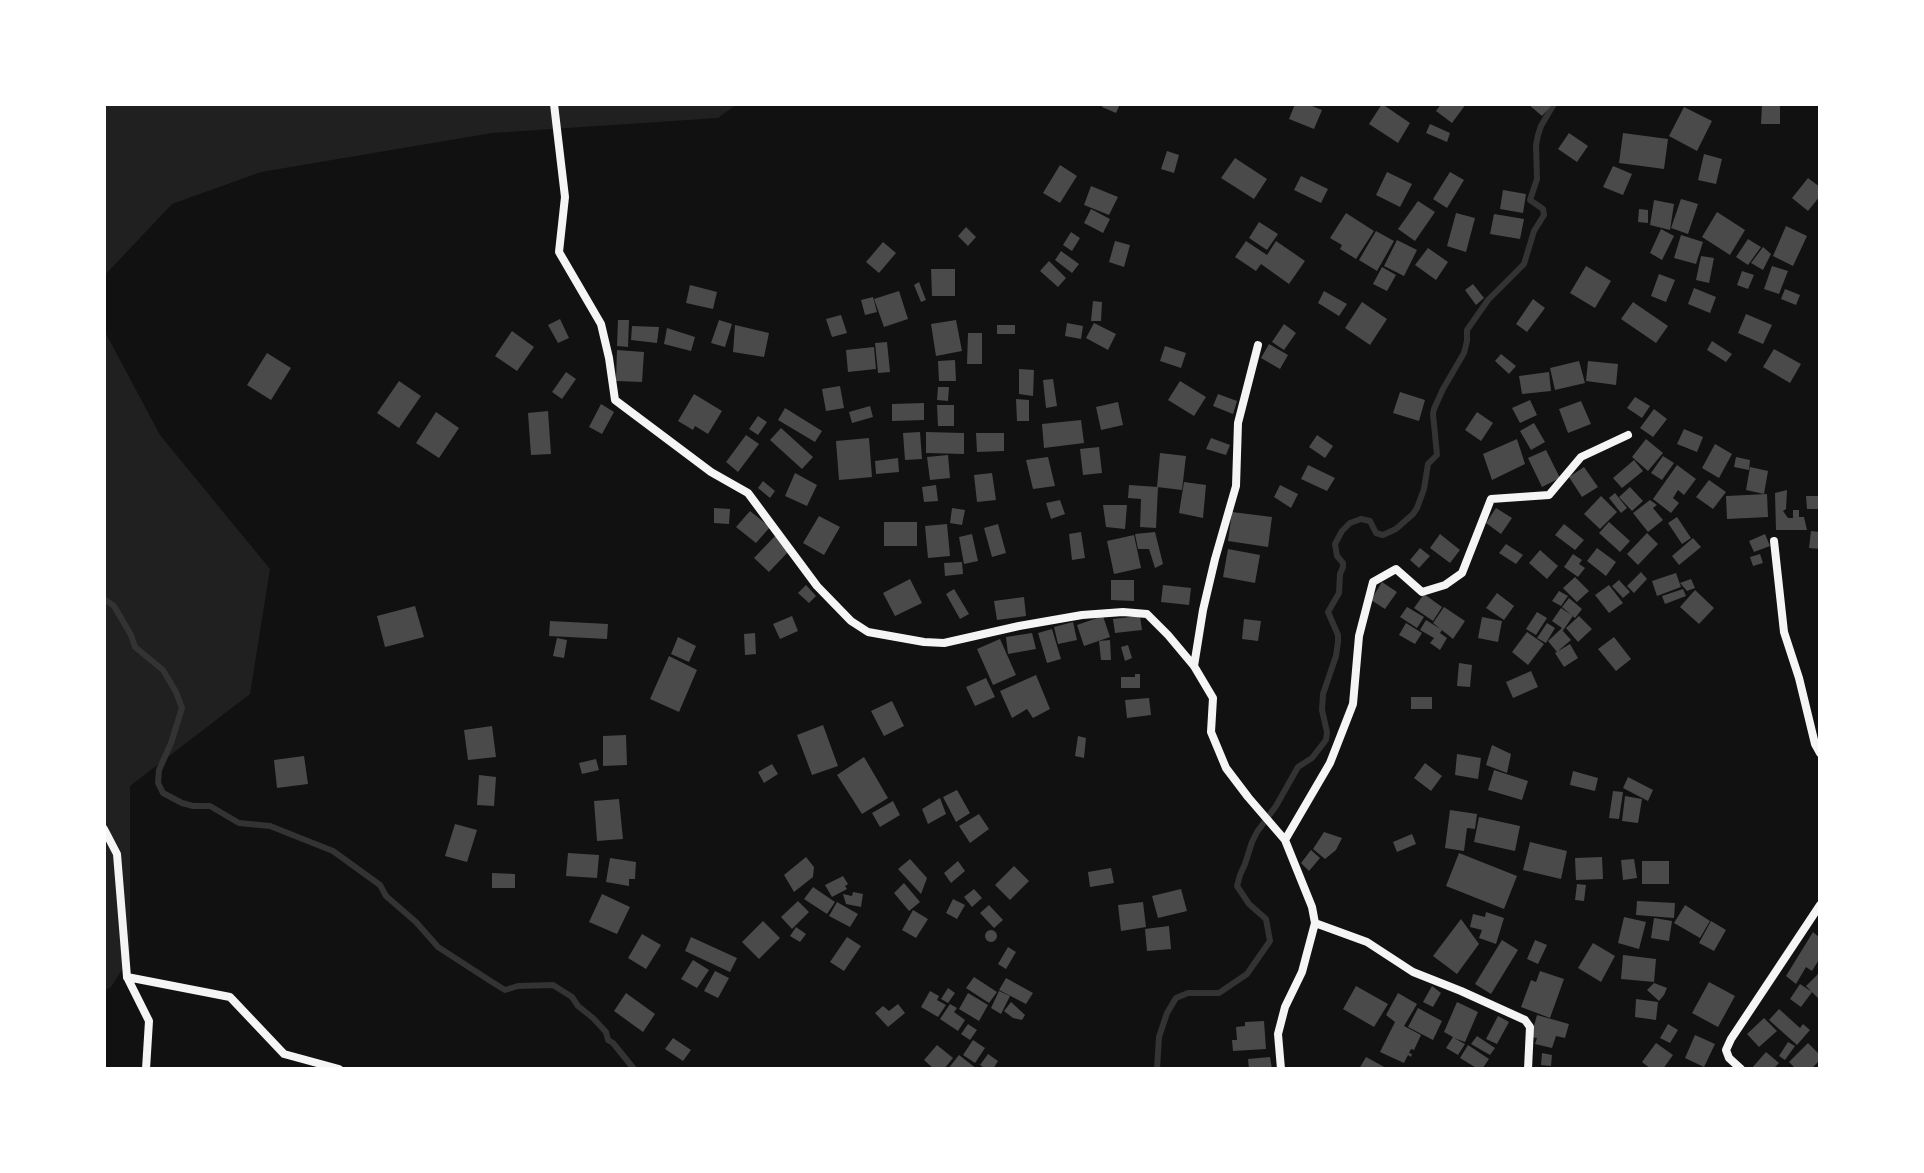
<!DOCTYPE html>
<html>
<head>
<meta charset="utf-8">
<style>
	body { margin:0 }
	#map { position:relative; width:1924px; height:1173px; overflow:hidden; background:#111; font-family:"Noto Serif",serif }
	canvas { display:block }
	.frame { position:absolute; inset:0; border:106px solid #fff; pointer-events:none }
</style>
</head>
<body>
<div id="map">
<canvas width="1924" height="1173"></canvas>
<div class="frame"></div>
</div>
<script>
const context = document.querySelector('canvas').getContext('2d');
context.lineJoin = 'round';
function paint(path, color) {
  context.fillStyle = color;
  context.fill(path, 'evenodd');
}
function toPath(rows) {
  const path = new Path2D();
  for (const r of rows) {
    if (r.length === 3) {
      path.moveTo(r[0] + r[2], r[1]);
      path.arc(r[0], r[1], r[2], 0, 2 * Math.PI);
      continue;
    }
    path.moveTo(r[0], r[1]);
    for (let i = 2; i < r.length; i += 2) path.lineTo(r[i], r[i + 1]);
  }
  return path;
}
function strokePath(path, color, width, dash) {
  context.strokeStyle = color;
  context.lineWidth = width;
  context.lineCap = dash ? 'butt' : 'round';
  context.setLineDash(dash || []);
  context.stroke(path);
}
const green = toPath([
	[104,104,737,104,718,118,492,133,261,172,172,204,104,276],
	[104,330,160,435,270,569,250,694,130,786,130,957,111,987,104,991]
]);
const stream = toPath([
	[104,599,114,606,131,635,135,647,163,670,176,692,182,708,171,743,159,770,158,783,163,793,182,803,193,806,210,806,239,823,270,826,333,851,380,885,386,896,416,922,438,947,492,982,505,990,518,986,553,985,572,997,578,1006,593,1018,606,1032,608,1040,613,1043,634,1069],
	[1157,1069,1159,1037,1167,1013,1176,998,1188,993,1219,993,1247,974,1270,941,1266,919,1249,904,1237,886,1240,875,1245,864,1252,842,1257,832,1276,806,1298,767,1312,758,1326,740,1327,732,1322,710,1323,694,1336,656,1338,642,1338,635,1328,612,1339,593,1340,574,1343,567,1343,563,1337,556,1335,544,1342,531,1350,523,1361,519,1370,521,1376,533,1383,535,1396,529,1413,514,1417,508,1424,489,1428,464,1437,455,1433,414,1434,409,1443,389,1464,353,1467,341,1467,330,1488,300,1524,264,1534,231,1544,215,1543,209,1530,200,1537,179,1536,145,1538,135,1541,126,1554,104]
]);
const building = toPath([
	[1103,104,1120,104,1116,113,1102,107],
	[1295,104,1307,104,1322,110,1314,129,1289,119],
	[1382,104,1410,123,1398,143,1369,124],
	[1441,104,1466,104,1452,123,1436,111],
	[1528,104,1553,104,1542,116],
	[1762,104,1780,104,1780,124,1761,124],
	[1684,107,1712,121,1697,151,1669,136],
	[1430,124,1450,133,1447,142,1426,133],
	[1569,133,1588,146,1577,162,1558,149],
	[1623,133,1668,139,1664,169,1619,163],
	[1167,151,1179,155,1174,173,1161,169],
	[1704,154,1722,159,1716,184,1698,180],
	[1235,158,1267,179,1254,199,1221,178],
	[1060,165,1077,176,1060,203,1043,193],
	[1613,166,1632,174,1623,195,1603,187],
	[1387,172,1412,184,1400,207,1376,195],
	[1450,172,1464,180,1447,208,1433,199],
	[1301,176,1328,189,1321,203,1294,190],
	[1808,178,1820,187,1820,196,1808,211,1792,198],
	[1091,186,1118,197,1109,215,1084,205],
	[1503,190,1526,194,1523,213,1500,209],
	[1681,199,1698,204,1688,234,1671,228],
	[1654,200,1674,204,1670,230,1650,225],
	[1418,201,1435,212,1415,241,1398,229],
	[1091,209,1110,219,1103,233,1084,223],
	[1639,209,1648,210,1648,223,1638,222],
	[1717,212,1745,230,1730,255,1702,237],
	[1346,213,1374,231,1356,259,1340,249,1342,245,1330,238],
	[1456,213,1475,218,1466,252,1447,246],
	[1494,214,1524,219,1520,239,1490,234],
	[1259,222,1278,234,1267,250,1249,238],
	[1786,226,1807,236,1793,266,1773,256],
	[966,227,976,237,968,246,958,236],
	[1661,229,1674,236,1662,260,1650,253],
	[1376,231,1394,241,1377,271,1359,260],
	[1071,232,1080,238,1072,251,1063,245],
	[1681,235,1703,242,1696,264,1674,258],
	[1748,239,1761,247,1748,265,1736,257],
	[1397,240,1417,250,1404,276,1384,266],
	[1115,241,1130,245,1124,267,1109,262],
	[1246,241,1267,255,1276,241,1305,261,1289,284,1261,264,1256,271,1235,257],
	[883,242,896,253,879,273,866,262],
	[1763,247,1771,254,1763,270,1751,263],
	[1428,248,1448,262,1436,280,1415,265],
	[1061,251,1079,264,1072,273,1055,260],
	[1701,256,1714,258,1709,283,1696,280],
	[1049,261,1066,278,1058,287,1040,271],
	[1586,266,1611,281,1595,308,1570,293],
	[1772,266,1788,271,1779,294,1764,289],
	[1382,267,1396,275,1387,291,1373,284],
	[931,269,955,269,955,296,932,296],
	[1742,271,1754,275,1748,289,1737,285],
	[1659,274,1675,280,1666,302,1651,296],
	[919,282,926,300,921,302,914,285],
	[1473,284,1484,298,1476,305,1465,290],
	[690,285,717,292,713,309,686,303],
	[1694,288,1716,297,1710,313,1688,304],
	[1785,289,1800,295,1796,305,1781,299],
	[899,291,908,319,884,327,874,299],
	[1324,291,1347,304,1339,316,1318,303],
	[873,297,877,312,865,315,861,300],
	[1533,299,1545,308,1527,332,1516,324],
	[1093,301,1102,302,1101,321,1091,321],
	[1362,302,1387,319,1370,345,1345,328],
	[1633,302,1668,326,1656,343,1621,319],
	[1746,314,1772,325,1763,344,1738,333],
	[841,315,847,333,832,337,826,319],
	[560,319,569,338,558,343,548,325],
	[618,320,629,320,628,347,617,346],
	[719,320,732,324,725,347,711,343],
	[956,320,962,351,936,356,931,324],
	[1067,323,1083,326,1081,339,1065,336],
	[1094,323,1116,334,1108,350,1086,338],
	[1284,324,1296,333,1284,350,1272,342],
	[735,325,769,333,764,357,733,352],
	[997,325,1015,325,1015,334,997,334],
	[632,326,659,327,657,343,631,340],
	[667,328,695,337,691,351,664,344],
	[512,331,534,347,517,371,495,356],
	[968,333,982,333,982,364,967,364],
	[1712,341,1732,354,1726,362,1707,350],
	[887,342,890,372,878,373,875,343],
	[1269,344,1288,355,1280,369,1261,358],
	[1165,346,1186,353,1181,368,1160,361],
	[874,347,876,369,848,372,846,350],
	[1774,349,1801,364,1790,383,1763,367],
	[617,350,644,352,642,382,616,381],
	[267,353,291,368,271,400,247,385],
	[1501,354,1516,366,1509,374,1495,361],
	[955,360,956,381,939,381,938,361],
	[1579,361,1585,383,1555,390,1550,368],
	[1588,361,1618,364,1616,385,1586,381],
	[1019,369,1034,370,1033,396,1019,394],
	[566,372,576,379,562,399,552,392],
	[1549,372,1551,391,1522,394,1519,376],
	[1053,379,1057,406,1046,408,1043,380],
	[399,381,421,396,399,428,377,413],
	[1180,381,1206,397,1194,416,1168,400],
	[840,386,844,408,826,411,822,389],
	[938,387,949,387,948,401,937,400],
	[1400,392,1425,400,1419,421,1393,413],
	[694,394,722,411,708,434,695,426,693,430,678,421],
	[1218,394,1237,401,1233,414,1213,406],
	[1635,397,1650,406,1642,418,1627,408],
	[1016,399,1029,400,1029,421,1017,421],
	[1530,400,1537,415,1520,423,1512,408],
	[1581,401,1591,424,1568,433,1559,409],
	[1118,402,1123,425,1101,430,1096,407],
	[924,403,924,420,892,421,892,404],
	[601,404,614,412,602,434,589,427],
	[937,405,954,405,954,426,938,426],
	[870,406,873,417,852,423,849,412],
	[785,408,822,431,815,442,778,420],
	[1654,409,1667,419,1653,437,1640,428],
	[548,411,551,454,531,455,528,413],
	[436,412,459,428,439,458,416,443],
	[1477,412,1493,423,1481,441,1465,430],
	[758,416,767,422,758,435,749,429],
	[1081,420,1084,443,1044,448,1042,424],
	[1534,423,1545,442,1531,450,1520,431],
	[781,428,813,457,802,469,770,440],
	[1684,429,1703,437,1697,452,1677,444],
	[920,432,922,459,905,460,903,433],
	[926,432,964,433,964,454,926,453],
	[976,433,1004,433,1004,451,977,452],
	[746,435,759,444,738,472,726,462],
	[1317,435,1333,446,1325,458,1309,447],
	[869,438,872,477,839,480,836,441],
	[1211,438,1230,445,1226,455,1206,449],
	[1517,439,1525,464,1492,480,1483,454],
	[1646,439,1663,453,1648,471,1632,457],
	[1715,444,1732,454,1719,478,1702,468],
	[1099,447,1102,473,1083,475,1080,449],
	[1546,450,1560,478,1542,487,1528,458],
	[1160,453,1186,456,1182,490,1157,487],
	[948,455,950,478,930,480,927,457],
	[1663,456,1674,463,1662,480,1651,473],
	[1048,457,1055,486,1033,489,1026,460],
	[1736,457,1750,460,1749,470,1734,467],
	[898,458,899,472,876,474,875,461],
	[1634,460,1643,471,1622,488,1613,478],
	[1308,465,1335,478,1327,491,1301,479],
	[1677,465,1696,479,1684,495,1678,490,1673,498,1679,503,1671,513,1653,499],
	[1584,467,1598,487,1582,497,1569,477],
	[1750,467,1768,471,1764,494,1746,490],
	[795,473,817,485,807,506,785,496],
	[992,473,996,500,977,502,974,475],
	[1709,480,1726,492,1713,509,1696,497],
	[763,481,775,491,770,498,758,488],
	[1184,482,1206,485,1203,518,1179,513],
	[936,485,938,501,924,502,922,487],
	[1129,485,1158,487,1156,528,1140,527,1141,499,1128,498],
	[1280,485,1298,494,1291,508,1274,497],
	[1630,487,1643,501,1632,511,1619,497],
	[1787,490,1786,509,1783,511,1788,518,1793,518,1793,510,1799,510,1799,517,1804,517,1807,530,1776,530,1775,493],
	[1615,493,1627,508,1621,513,1609,498],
	[1767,494,1768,517,1727,519,1726,496],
	[1601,496,1617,512,1600,529,1584,514],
	[1806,496,1820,496,1820,509,1807,509],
	[1060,500,1065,514,1051,519,1046,503],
	[1650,500,1657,505,1653,508,1663,520,1648,532,1633,513],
	[1103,505,1127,505,1125,529,1106,527],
	[714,508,730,509,729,524,714,523],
	[952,508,965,510,962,525,950,523],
	[1496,508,1512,518,1501,534,1486,523],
	[750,511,770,527,756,543,736,527],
	[1232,512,1272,517,1268,547,1228,541],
	[819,516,840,527,824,555,803,543],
	[1677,517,1691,538,1682,544,1668,523],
	[884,522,917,522,917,546,884,546],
	[1609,522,1630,541,1620,552,1599,533],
	[947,524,950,556,928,558,925,526],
	[998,524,1006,553,992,557,984,528],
	[1564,524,1584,540,1575,550,1555,535],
	[1811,531,1820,532,1820,549,1809,548],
	[1081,532,1085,558,1072,560,1069,534],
	[1155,532,1163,564,1155,568,1149,549,1138,549,1135,534],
	[1647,533,1658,544,1638,565,1627,554],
	[972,534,978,561,964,564,959,537],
	[1440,534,1460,550,1450,563,1430,548],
	[1765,534,1770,546,1754,552,1749,541],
	[1134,535,1141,568,1114,574,1107,541],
	[775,536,788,552,769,572,754,558],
	[1693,538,1701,547,1679,565,1672,556],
	[1506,544,1523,555,1516,564,1499,553],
	[1420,548,1430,556,1419,568,1410,560],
	[1597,548,1616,562,1606,576,1587,561],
	[1228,549,1260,555,1255,583,1223,577],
	[1540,550,1558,566,1547,579,1529,563],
	[1573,554,1582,560,1579,564,1585,568,1578,577,1564,567],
	[1760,554,1763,563,1753,566,1750,557],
	[962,562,963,574,945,576,944,563],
	[1641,572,1647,579,1634,593,1627,586],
	[1676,573,1681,587,1657,596,1652,581],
	[1575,577,1589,591,1577,602,1563,588],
	[910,579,922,603,895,616,883,593],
	[1691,579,1695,588,1687,591,1680,583],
	[1111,580,1134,580,1134,601,1111,600],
	[1619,580,1630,592,1623,598,1612,586],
	[1382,582,1397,592,1385,609,1371,600],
	[806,585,816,596,809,603,798,593],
	[1163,585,1191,588,1189,605,1161,602],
	[1609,585,1623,603,1609,613,1595,595],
	[954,589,969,614,960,619,946,594],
	[1683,589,1686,596,1665,604,1662,596],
	[1695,590,1714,608,1699,624,1680,607],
	[1559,591,1568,596,1561,606,1552,601],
	[1497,593,1514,606,1504,620,1486,608],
	[1424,594,1442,607,1433,621,1414,608],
	[1024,597,1026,616,997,620,994,601],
	[1569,598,1582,609,1575,618,1562,607],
	[415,606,424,637,385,647,377,616],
	[1407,607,1424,617,1417,628,1400,617],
	[1444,607,1465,621,1453,639,1433,623],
	[1561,608,1573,616,1562,632,1563,631,1571,640,1557,652,1548,641,1562,628,1552,621],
	[1537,612,1547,618,1536,635,1526,629],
	[792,616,798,631,780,639,773,624],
	[1103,616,1110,637,1084,646,1077,625],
	[1140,616,1142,630,1115,633,1113,619],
	[1579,616,1592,629,1578,642,1566,628],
	[1482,617,1502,621,1498,642,1478,638],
	[1244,619,1261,621,1258,641,1242,639],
	[1426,620,1442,630,1440,633,1447,638,1440,650,1430,643,1434,638,1420,630],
	[550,621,608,624,607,639,549,636],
	[1073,622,1077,640,1058,644,1054,627],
	[1406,623,1422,633,1415,644,1399,635],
	[1547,623,1555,628,1546,643,1537,638],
	[1052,629,1061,659,1047,663,1038,633],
	[1527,632,1544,644,1528,665,1512,652],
	[755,633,756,654,745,655,744,634],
	[1032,633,1036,649,1008,654,1006,637],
	[678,637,696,646,689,662,671,654],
	[1614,637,1631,659,1616,671,1598,649],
	[557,638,567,640,564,658,553,656],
	[1000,639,1016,675,993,685,977,649],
	[1110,640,1111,660,1101,660,1099,641],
	[1570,644,1578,658,1564,667,1555,653],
	[1128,645,1132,658,1125,661,1121,647],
	[669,656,697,670,679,712,650,699],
	[1459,663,1472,665,1470,687,1457,686],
	[1531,671,1538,687,1513,698,1506,682],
	[1135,674,1140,674,1140,688,1121,688,1121,677,1135,677],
	[1036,675,1050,709,1033,718,1027,709,1012,718,1000,691],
	[986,678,995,697,975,706,966,687],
	[1411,697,1432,697,1432,709,1411,709],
	[1149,698,1151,715,1127,718,1125,700],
	[892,701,904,726,884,736,871,711],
	[823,725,838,766,812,775,797,735],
	[492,726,496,757,468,760,464,730],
	[626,735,627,765,603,766,603,736],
	[1078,736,1086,738,1084,758,1075,756],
	[1492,745,1511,754,1507,773,1486,765],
	[1457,754,1481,758,1478,779,1455,775],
	[304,756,308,784,277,788,274,760],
	[864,757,888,798,862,814,837,775],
	[596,759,599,770,582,774,579,763],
	[1425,763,1442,776,1431,791,1414,778],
	[772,764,778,774,764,783,758,772],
	[1494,770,1528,781,1522,800,1488,790],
	[1573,771,1598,778,1595,791,1570,785],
	[479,775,496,777,494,806,477,805],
	[1628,777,1653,790,1648,801,1623,788],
	[957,790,970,813,956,822,943,797],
	[1613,791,1623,792,1619,819,1609,818],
	[1625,796,1642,799,1638,823,1622,821],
	[940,798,946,814,928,824,922,809],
	[619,799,623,839,597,841,594,801],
	[893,801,900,815,880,827,872,813],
	[1450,810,1477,814,1475,829,1467,828,1464,851,1445,848],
	[979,814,989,829,970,843,959,826],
	[1479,817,1520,826,1515,851,1474,842],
	[455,824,477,830,467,862,445,856],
	[1324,832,1342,838,1336,850,1325,859,1313,849],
	[1412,834,1416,844,1397,852,1393,842],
	[1530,842,1567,851,1561,879,1523,870],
	[1311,850,1320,858,1309,871,1301,863],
	[568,853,599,855,597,878,566,876],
	[1459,853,1517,876,1504,909,1446,886],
	[806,857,814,867,813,877,794,892,784,875],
	[1602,857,1603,879,1576,880,1575,858],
	[610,858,636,862,635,879,629,879,629,886,606,882],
	[910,859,927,878,921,894,898,869],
	[1634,859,1637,878,1623,880,1621,860],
	[958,861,965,871,951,883,944,873],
	[1642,861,1669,861,1669,884,1642,884],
	[1014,866,1029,881,1010,900,995,885],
	[1111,868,1114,883,1090,887,1088,872],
	[492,873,515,874,515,888,492,888],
	[843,876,848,884,845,886,847,889,832,897,825,885],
	[904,883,920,902,909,911,894,893],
	[1577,884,1586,885,1584,901,1575,900],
	[813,887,835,902,827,914,804,899],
	[974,889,982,898,972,907,964,897],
	[1181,889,1187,911,1158,918,1152,896],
	[853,892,863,894,861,907,846,904,843,894,852,896],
	[602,894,630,907,617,934,589,922],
	[953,899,965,905,957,919,946,913],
	[798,901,809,912,792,929,781,917],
	[1637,901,1675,903,1674,918,1636,915],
	[837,902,858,914,850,927,829,916],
	[1143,902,1146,927,1121,931,1118,905],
	[989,905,1003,920,994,928,980,913],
	[1685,905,1710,921,1700,938,1674,923],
	[913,910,928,919,916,938,902,930],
	[1486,912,1504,918,1496,944,1479,938,1482,930,1470,927,1473,914,1485,917],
	[1624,917,1646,922,1639,949,1618,943],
	[1654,918,1672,921,1669,941,1651,938],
	[1461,919,1479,944,1457,974,1433,956],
	[763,921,780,938,759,959,742,942],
	[1711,921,1726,930,1714,951,1699,943],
	[1169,926,1171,949,1147,951,1145,929],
	[796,927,806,934,800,942,790,936],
	[991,936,6],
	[1813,932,1820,938,1820,958,1812,971,1806,967,1796,984,1786,976],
	[642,934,661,945,646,969,628,958],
	[691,937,737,958,730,972,685,951],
	[847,937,861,946,844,971,830,962],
	[1502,940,1518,950,1491,994,1475,984],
	[1535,940,1547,945,1538,964,1527,959],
	[1593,943,1615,956,1601,982,1578,968],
	[1008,947,1016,952,1006,969,998,964],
	[1623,955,1656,959,1654,982,1621,979],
	[693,960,709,970,697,988,681,979],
	[715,971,729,978,718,998,704,991],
	[1540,971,1564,979,1550,1018,1521,1007,1531,980,1536,982],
	[1818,974,1820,976,1820,1000,1806,986],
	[974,977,997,992,989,1003,966,988],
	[1006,978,1033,993,1026,1004,999,990],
	[1709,982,1735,996,1718,1027,1692,1013],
	[1654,983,1667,988,1664,995,1659,1001,1647,990],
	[1800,984,1812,992,1801,1007,1790,999],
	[1356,986,1388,1004,1374,1027,1343,1009],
	[1432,986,1441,993,1433,1007,1423,1002],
	[948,988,955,993,948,1003,941,999],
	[930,991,939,996,937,1000,946,1005,938,1017,921,1007],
	[999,991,1010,996,1001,1014,991,1008],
	[626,993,655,1014,643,1032,614,1011],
	[968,993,988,1005,979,1021,959,1009],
	[1398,993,1417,1004,1404,1026,1421,1035,1414,1050,1411,1049,1409,1053,1412,1054,1411,1057,1408,1055,1404,1063,1380,1052,1395,1022,1386,1015],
	[1636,999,1658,1002,1656,1020,1635,1017],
	[1011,1002,1025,1015,1022,1020,1013,1018,1004,1011],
	[1457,1002,1478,1012,1465,1042,1454,1038,1465,1044,1458,1055,1446,1048,1453,1037,1444,1032],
	[898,1004,905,1013,888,1027,875,1013,883,1006,889,1011],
	[950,1004,957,1008,954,1012,965,1020,958,1031,940,1019],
	[1418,1008,1442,1021,1433,1040,1408,1027],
	[1779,1009,1800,1028,1803,1024,1810,1030,1797,1045,1769,1020],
	[1537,1015,1569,1024,1565,1038,1556,1036,1552,1048,1535,1044,1537,1038,1531,1037],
	[1498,1016,1509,1022,1497,1044,1486,1039],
	[1764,1018,1777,1031,1759,1047,1747,1034],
	[1264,1021,1266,1049,1233,1051,1232,1040,1237,1040,1236,1027,1245,1026,1245,1022],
	[968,1024,977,1030,970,1040,961,1034],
	[1668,1024,1678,1030,1670,1043,1660,1038],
	[1695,1035,1715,1044,1704,1067,1685,1058],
	[1477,1036,1495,1048,1490,1055,1471,1044],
	[673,1038,691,1050,683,1061,665,1049],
	[973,1040,985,1048,975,1063,963,1055],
	[1788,1042,1795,1046,1785,1060,1779,1056],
	[1656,1043,1673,1055,1663,1069,1651,1069,1642,1062],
	[1808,1043,1820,1055,1820,1060,1811,1069,1796,1069,1789,1062],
	[937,1045,953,1058,944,1069,934,1069,924,1060],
	[1468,1045,1489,1059,1482,1069,1478,1069,1460,1058],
	[1766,1052,1779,1063,1773,1069,1751,1069],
	[1542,1053,1552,1055,1551,1066,1541,1065],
	[988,1054,998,1061,993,1069,986,1069,980,1065],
	[959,1055,977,1069,948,1069],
	[1270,1057,1272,1069,1249,1069,1248,1059],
	[1366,1057,1388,1069,1359,1069]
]);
const minor = toPath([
	[554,104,565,197,559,252,601,324,609,358,615,400,711,472,748,493,817,586,851,621,868,632,924,642,944,643,1019,626,1082,615,1123,612,1147,614,1168,635,1194,666,1213,698,1211,732,1226,768,1248,797,1285,840,1312,907,1315,923,1302,972,1285,1007,1278,1034,1281,1069],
	[1774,541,1784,632,1799,678,1815,744,1820,753],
	[1194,666,1203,610,1215,559,1236,486,1238,423,1258,345],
	[104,829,117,854,127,977,149,1021,146,1069],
	[1285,840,1330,763,1353,704,1359,636,1373,582,1396,569,1422,592,1445,585,1462,573,1491,499,1549,495,1581,457,1628,435],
	[1315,923,1367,942,1413,972,1461,991,1525,1020,1530,1027,1528,1069],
	[127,977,230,997,284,1054,339,1069],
	[1741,1069,1729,1058,1726,1050,1731,1039,1820,905]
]);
paint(green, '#202020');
strokePath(stream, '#333', 6);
paint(building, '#4a4a4a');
strokePath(minor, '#f5f5f5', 8);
</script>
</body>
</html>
